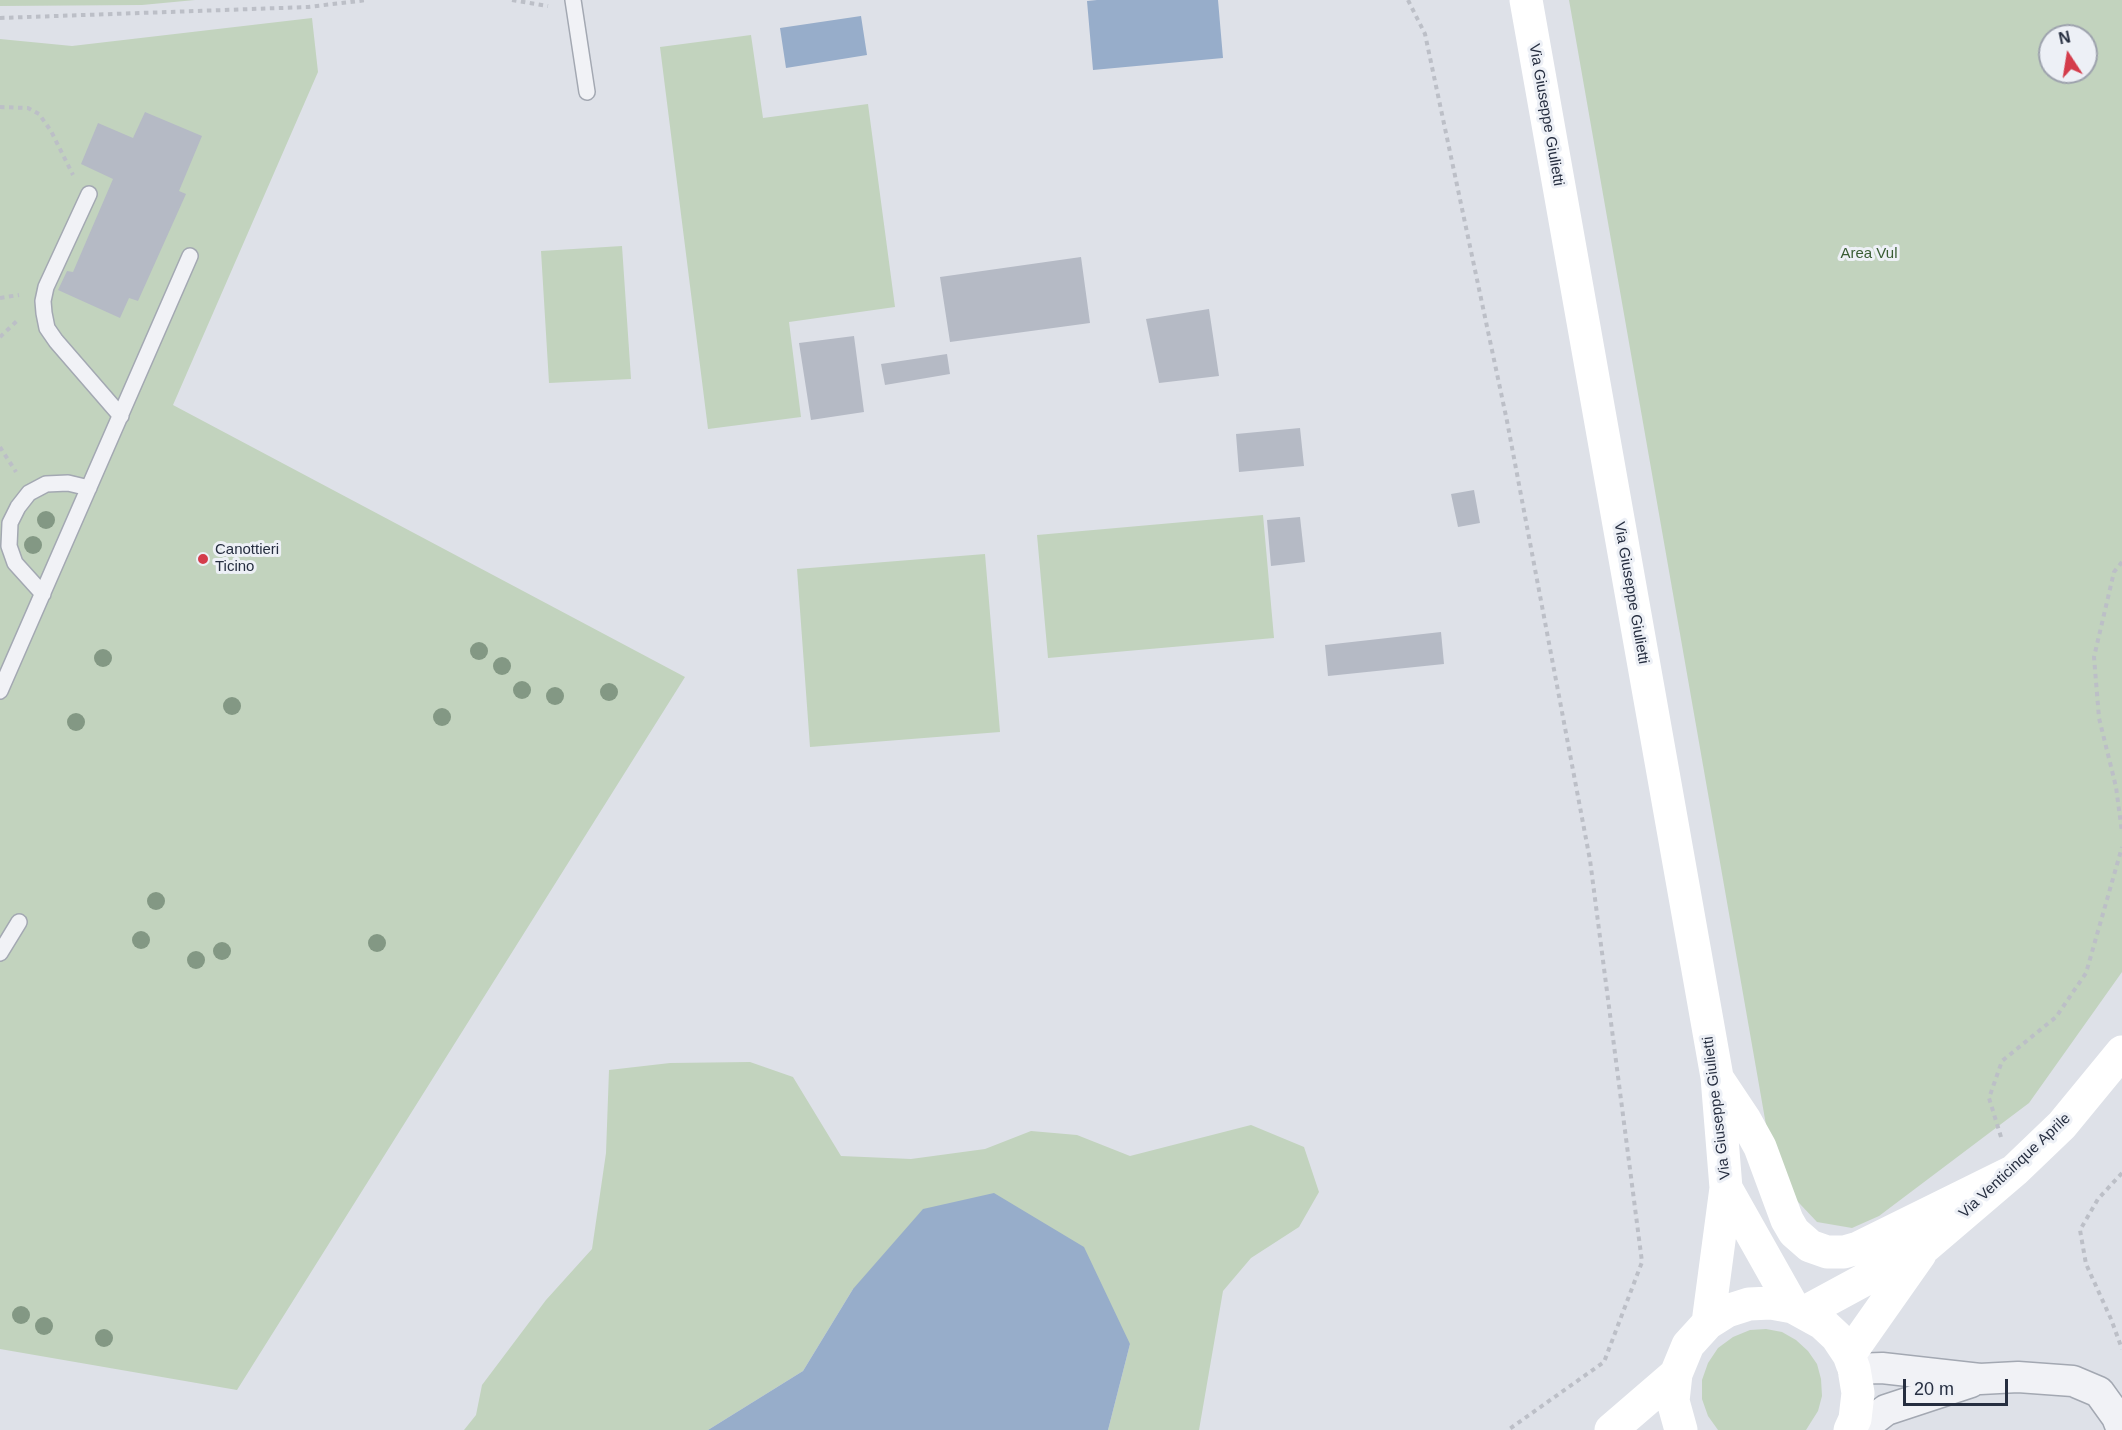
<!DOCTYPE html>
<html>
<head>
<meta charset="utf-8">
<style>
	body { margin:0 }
	#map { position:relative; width:2122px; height:1430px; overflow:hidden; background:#dee1e8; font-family:Helvetica,sans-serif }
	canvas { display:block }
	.north { position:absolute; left:2038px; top:24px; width:60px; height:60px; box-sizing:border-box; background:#edf0f6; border:2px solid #9da2ad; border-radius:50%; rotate:348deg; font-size:16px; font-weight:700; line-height:24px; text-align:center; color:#262e40 }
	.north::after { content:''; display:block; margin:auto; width:21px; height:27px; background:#d43c4b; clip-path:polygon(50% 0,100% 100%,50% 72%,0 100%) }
	.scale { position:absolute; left:1903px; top:1379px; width:105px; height:27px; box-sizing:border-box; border:3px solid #262e40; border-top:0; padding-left:8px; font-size:18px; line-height:21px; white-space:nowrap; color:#262e40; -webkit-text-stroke:4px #edf0f6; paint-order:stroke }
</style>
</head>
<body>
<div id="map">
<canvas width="2122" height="1430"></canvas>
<div class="north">N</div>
<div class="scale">20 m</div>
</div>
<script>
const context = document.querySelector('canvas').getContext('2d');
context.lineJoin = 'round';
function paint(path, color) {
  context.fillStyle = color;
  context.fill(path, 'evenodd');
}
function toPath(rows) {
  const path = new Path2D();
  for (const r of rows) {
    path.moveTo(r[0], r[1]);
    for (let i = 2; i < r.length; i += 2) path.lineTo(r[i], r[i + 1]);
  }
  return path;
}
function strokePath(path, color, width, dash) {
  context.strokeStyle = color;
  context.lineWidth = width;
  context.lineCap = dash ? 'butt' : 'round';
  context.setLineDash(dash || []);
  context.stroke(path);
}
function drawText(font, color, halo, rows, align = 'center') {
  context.font = font + ' Helvetica,sans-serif';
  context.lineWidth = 6;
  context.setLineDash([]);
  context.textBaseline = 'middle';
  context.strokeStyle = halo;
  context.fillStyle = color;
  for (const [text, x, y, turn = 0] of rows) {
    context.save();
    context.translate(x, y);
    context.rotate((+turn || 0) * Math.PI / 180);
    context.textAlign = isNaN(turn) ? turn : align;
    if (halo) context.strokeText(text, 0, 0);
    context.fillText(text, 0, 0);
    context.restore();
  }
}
const green = toPath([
	[0,0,195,0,142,5,0,6],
	[1569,0,2122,0,2122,972,2029,1103,1879,1216,1852,1228,1817,1222,1784,1187,1769,1142],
	[2050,36,2086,36,2086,72,2050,72],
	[312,18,318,72,173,405,685,677,237,1390,0,1349,0,39,72,46],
	[751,35,763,118,868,104,895,307,789,322,801,417,708,429,660,47],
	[622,246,631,379,549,383,541,251],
	[1263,515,1274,638,1048,658,1037,535],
	[985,554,1000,732,810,747,797,569],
	[750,1062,793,1077,841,1156,911,1159,985,1149,1031,1131,1077,1135,1130,1156,1251,1125,1304,1147,1319,1192,1299,1227,1251,1258,1223,1291,1199,1430,1108,1430,1130,1344,853,1289,803,1371,708,1430,464,1430,476,1415,482,1385,546,1300,592,1249,606,1153,609,1070,670,1063],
	[1766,1329,1782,1332,1796,1340,1808,1351,1817,1364,1821,1379,1822,1396,1818,1411,1806,1430,1718,1430,1708,1416,1702,1399,1702,1380,1708,1363,1718,1348,1733,1337,1750,1330]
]);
const water = toPath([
	[1097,0,1218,0,1223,58,1093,70,1087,1],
	[861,16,867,55,786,68,780,28],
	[994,1193,1084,1247,1130,1344,1108,1430,708,1430,803,1371,853,1289,923,1209]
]);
const building = toPath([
	[145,112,202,136,179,191,186,194,138,301,129,298,120,318,58,290,67,271,73,272,113,179,81,164,98,123,133,138],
	[1081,257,1090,323,950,342,940,277],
	[1209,309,1219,376,1159,383,1146,319],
	[854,336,864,412,811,420,799,343],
	[947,354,950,374,885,385,881,364],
	[1300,428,1304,466,1239,472,1236,434],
	[1474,490,1480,523,1458,527,1451,494],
	[1300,517,1305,562,1271,566,1267,520],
	[1441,632,1444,664,1328,676,1325,645]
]);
const path = toPath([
	[512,0,548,6],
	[1408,0,1425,34,1507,421,1590,860,1642,1262,1604,1362,1508,1430],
	[0,18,308,7,367,0],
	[0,107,28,108,39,114,51,131,73,175],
	[0,298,19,295],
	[0,337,19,319],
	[0,447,16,472],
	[2122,562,2114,572,2094,657,2099,718,2116,787,2122,832],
	[2001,1137,1989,1098,2002,1061,2056,1017,2086,973,2122,847],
	[2122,1173,2098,1199,2080,1230,2086,1264,2111,1319,2122,1349]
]);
const lane = toPath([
	[573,0,587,92],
	[89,194,46,287,43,301,44,313,47,328,56,341,121,416],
	[43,594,15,563,9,546,10,523,18,507,29,493,46,484,68,483,89,488],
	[0,691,190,256],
	[0,953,19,922]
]);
const street = toPath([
	[1854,1369,1882,1368,1980,1379,2018,1377,2073,1381,2099,1392,2117,1417,2122,1430],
	[1860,1430,1886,1410,1971,1382]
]);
const secondary = toPath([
	[1526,0,1717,1077,1726,1188,1708,1323],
	[1719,1081,1745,1120,1760,1147,1787,1220,1794,1232,1810,1246,1827,1252,1844,1252,1858,1248,2014,1171],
	[1726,1188,1793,1307],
	[1805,1312,1925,1247,2014,1171,2062,1125,2122,1052],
	[1849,1355,1920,1254],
	[1611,1430,1676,1374],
	[1681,1430,1673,1401,1676,1374,1688,1345,1708,1323,1727,1311,1749,1304,1771,1303,1793,1307,1822,1323,1837,1337,1849,1355,1854,1369,1858,1393,1855,1419,1850,1430]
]);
const trees = [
	[46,520],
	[33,545],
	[479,651],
	[103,658],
	[502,666],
	[522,690],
	[609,692],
	[555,696],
	[232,706],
	[442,717],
	[76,722],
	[156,901],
	[141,940],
	[377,943],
	[222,951],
	[196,960],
	[21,1315],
	[44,1326],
	[104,1338]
];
const markers = [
	[203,559,6,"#d43c4b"]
];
const streetNames = [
	["Via Giuseppe Giulietti",1546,115,80],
	["Via Giuseppe Giulietti",1631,593,80],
	["Via Giuseppe Giulietti",1717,1108,-97],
	["Via Venticinque Aprile",2015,1166,-43]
];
const parkNames = [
	["Area Vul",1869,254]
];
const poiNames = [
	["Canottieri",215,550],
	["Ticino",215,567]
];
paint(green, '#c2d3be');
paint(water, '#97adca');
paint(building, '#b5bac5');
strokePath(lane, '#a3a8b2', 18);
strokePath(street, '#a3a8b2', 33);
strokePath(path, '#bcbfc7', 4, [4.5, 4.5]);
strokePath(lane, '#f1f2f6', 15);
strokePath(street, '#f1f2f6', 30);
strokePath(secondary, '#fff', 33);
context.fillStyle = '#839884';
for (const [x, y] of trees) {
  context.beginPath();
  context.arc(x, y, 9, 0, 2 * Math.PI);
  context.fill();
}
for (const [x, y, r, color] of markers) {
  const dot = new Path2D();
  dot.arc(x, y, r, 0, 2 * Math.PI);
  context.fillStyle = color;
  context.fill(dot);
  strokePath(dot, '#edf0f6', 2);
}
drawText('15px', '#262e40', '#edf0f6', streetNames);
drawText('15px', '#395c33', '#edf0f6', parkNames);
drawText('15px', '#262e40', '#edf0f6', poiNames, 'left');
</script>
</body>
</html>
